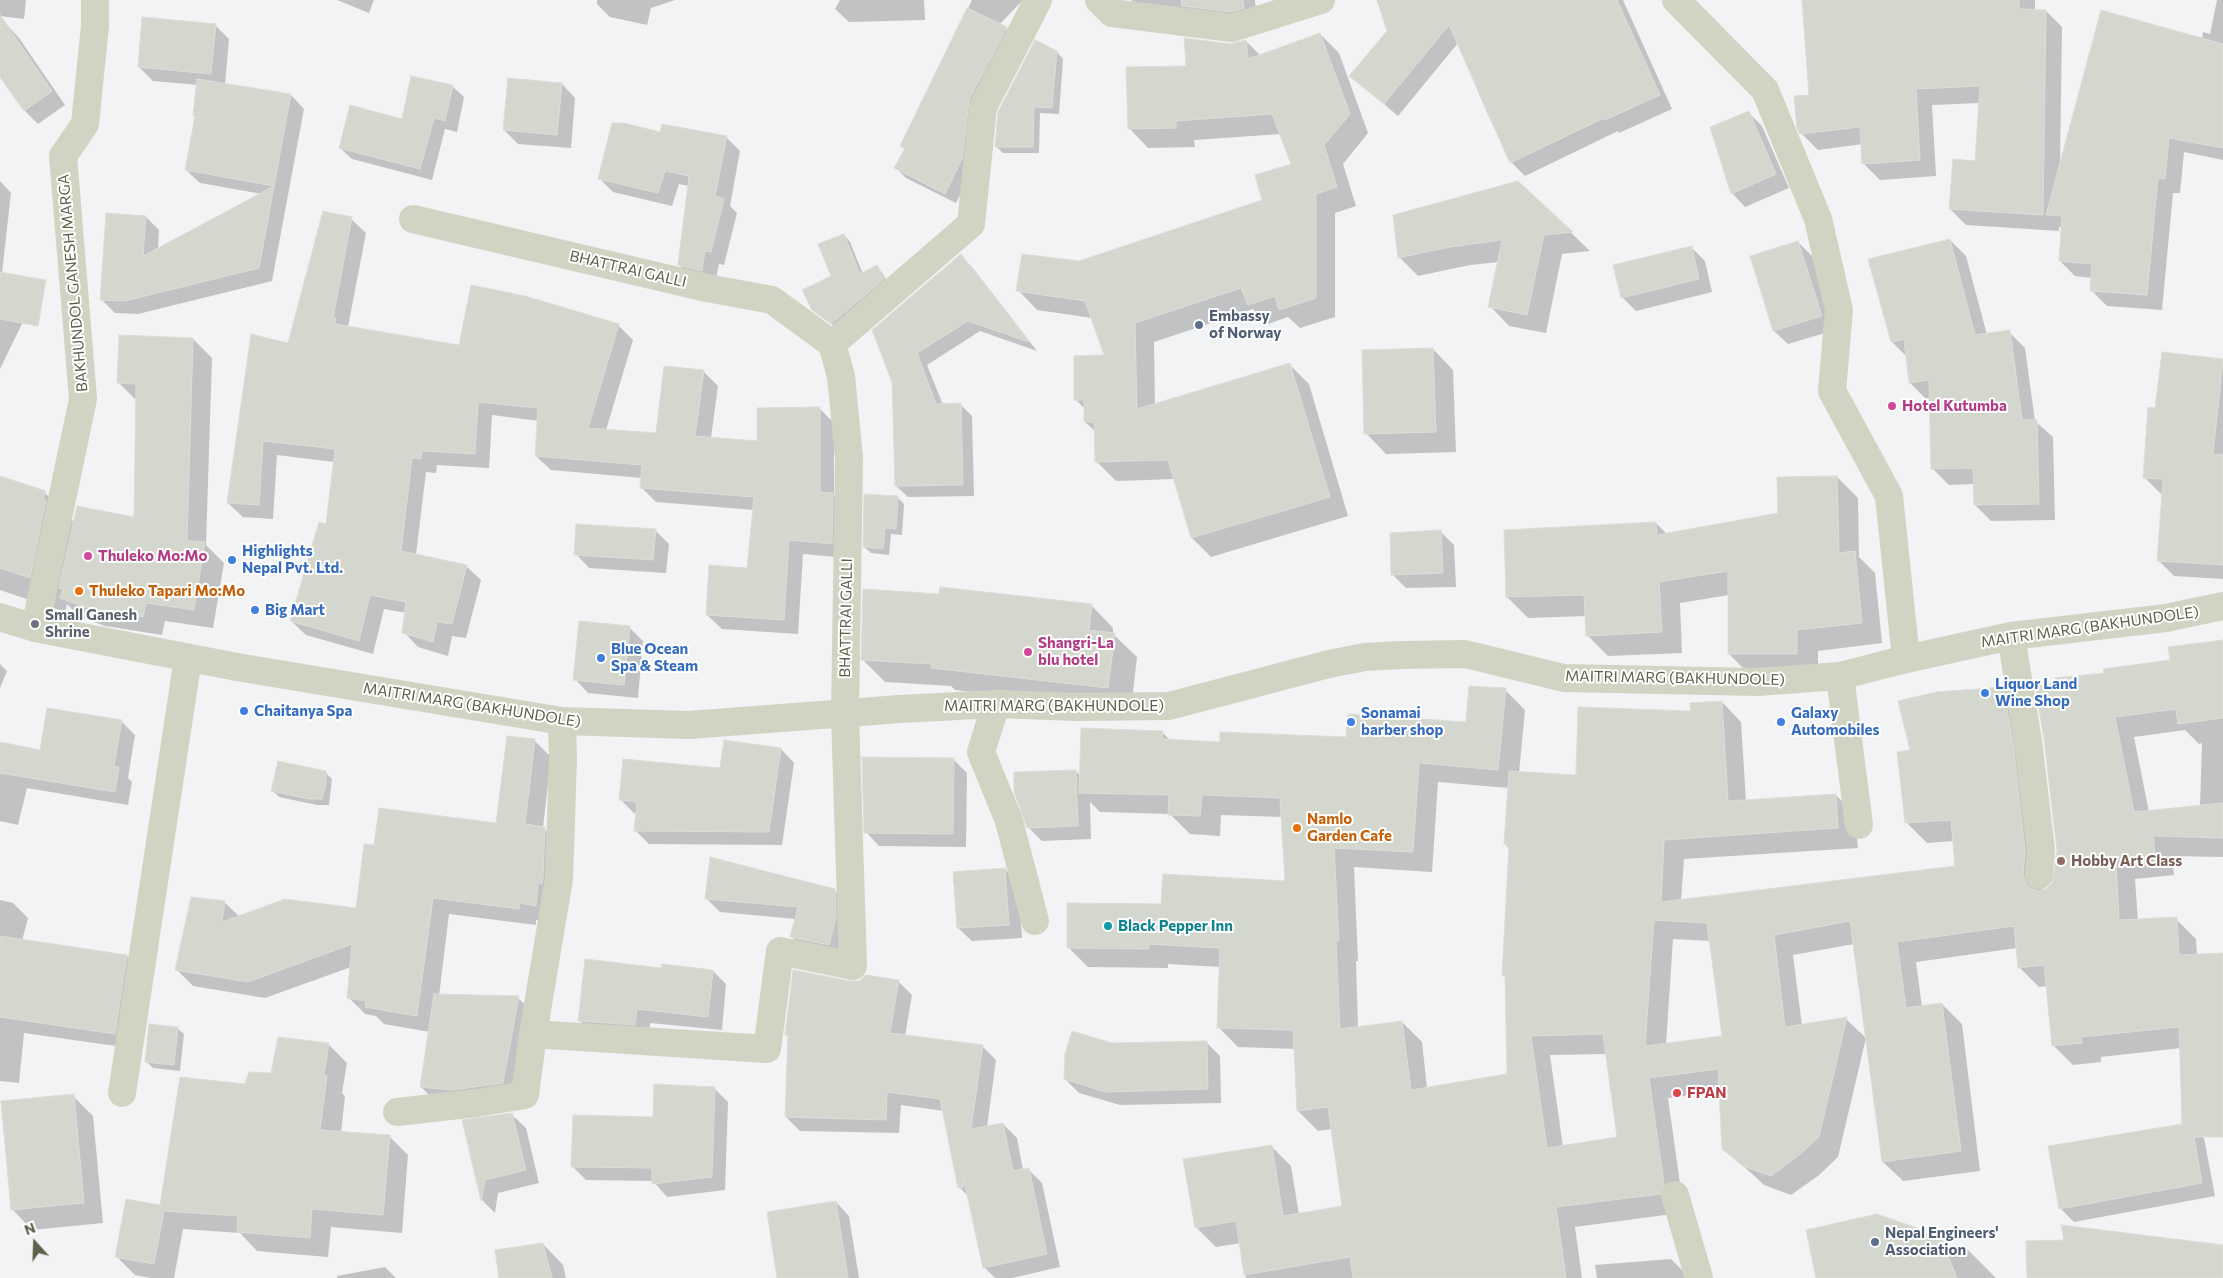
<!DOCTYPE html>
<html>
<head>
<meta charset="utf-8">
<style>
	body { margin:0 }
	#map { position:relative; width:2223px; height:1278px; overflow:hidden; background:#f2f3f5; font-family:Commissioner,sans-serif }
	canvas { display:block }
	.north { position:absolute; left:10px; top:1218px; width:50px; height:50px; -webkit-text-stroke:4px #fff; paint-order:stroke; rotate:340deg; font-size:14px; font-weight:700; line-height:20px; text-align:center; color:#5c6149 }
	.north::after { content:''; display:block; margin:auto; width:18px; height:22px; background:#5c6149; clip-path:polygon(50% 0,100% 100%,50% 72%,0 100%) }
</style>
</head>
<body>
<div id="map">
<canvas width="2223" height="1278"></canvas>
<div class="north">N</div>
</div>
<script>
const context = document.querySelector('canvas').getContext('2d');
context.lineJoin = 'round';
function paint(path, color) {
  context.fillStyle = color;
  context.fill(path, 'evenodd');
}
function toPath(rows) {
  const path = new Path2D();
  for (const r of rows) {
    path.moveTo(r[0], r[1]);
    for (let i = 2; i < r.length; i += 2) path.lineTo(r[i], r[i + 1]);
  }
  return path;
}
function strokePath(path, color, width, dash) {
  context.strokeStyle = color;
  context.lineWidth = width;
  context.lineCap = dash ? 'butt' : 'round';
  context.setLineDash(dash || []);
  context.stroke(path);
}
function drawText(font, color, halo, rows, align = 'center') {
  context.font = font + ' Commissioner,sans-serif';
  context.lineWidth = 4;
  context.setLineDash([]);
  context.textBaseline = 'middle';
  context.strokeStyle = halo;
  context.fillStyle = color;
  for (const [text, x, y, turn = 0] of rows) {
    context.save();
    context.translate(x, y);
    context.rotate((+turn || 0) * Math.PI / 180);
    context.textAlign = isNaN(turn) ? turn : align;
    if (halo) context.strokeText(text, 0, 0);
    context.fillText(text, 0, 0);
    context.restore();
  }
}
const shadow = toPath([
	[0,0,26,0,24,19,0,16],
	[337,0,374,0,369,13],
	[597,0,675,0,651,8,647,25,610,17,597,4],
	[840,0,924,0,925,20,849,22,835,9],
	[972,0,1023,0,999,25,1006,28,1016,38,972,170,956,203,906,178,896,168,905,150,902,146],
	[1131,0,1255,0,1257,22,1143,13],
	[1378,0,1623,0,1672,109,1619,133,1618,131,1525,176,1511,162,1488,115,1458,43,1398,116,1351,76,1388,31],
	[1803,0,2035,0,2035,11,2046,11,2062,27,2060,165,2202,40,2203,32,2210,34,2217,0,2223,0,2223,160,2184,152,2180,193,2173,193,2162,310,2107,306,2091,290,2092,278,2075,276,2060,261,2063,230,2059,226,2059,231,1966,225,1950,209,1976,162,1980,103,1932,105,1936,176,1880,180,1864,164,1863,144,1818,150,1801,133,1810,96],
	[6,24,19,38,65,105,38,124,24,110,0,74,0,28],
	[215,25,229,39,225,85,291,95,304,109,272,281,138,314,115,313,101,299,146,217,159,230,158,250,262,194,200,183,186,170,196,118,194,116,198,85,153,81,139,67],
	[1320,34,1339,53,1368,133,1343,164,1356,206,1335,213,1335,317,1300,328,1288,317,1268,324,1253,309,1154,342,1155,405,1290,365,1309,384,1348,516,1211,557,1192,538,1175,479,1116,481,1096,461,1096,432,1085,422,1085,409,1076,400,1106,356,1092,318,1037,310,1018,290,1079,262,1264,200,1293,165,1281,134,1194,140,1195,147,1148,148,1129,128,1187,67,1230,45,1246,41,1261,56],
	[1057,52,1063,59,1059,114,1040,113,1039,153,1003,153,996,146],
	[562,84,575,98,571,148,518,144,504,130],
	[452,86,464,97,457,132,445,129,432,180,352,159,340,148,402,120],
	[1748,112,1762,126,1789,188,1745,207,1732,193],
	[661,133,726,137,740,151,730,206,737,213,724,265,719,264,715,284,693,278,679,265,689,186,679,184,672,206,613,192,599,178],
	[0,181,11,193,2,273,38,291,0,369],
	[1518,182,1590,251,1562,254,1546,333,1509,326,1490,306,1499,262,1470,265,1418,276,1399,257],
	[351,219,366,233,348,327,460,346,618,325,633,340,606,430,657,434,704,372,718,386,711,438,758,442,820,409,834,423,834,496,847,508,846,558,803,554,798,634,722,629,707,615,748,569,754,510,656,502,641,487,642,478,551,470,536,456,539,421,492,415,489,468,437,465,436,473,426,472,416,555,466,566,481,580,466,638,452,636,448,656,418,647,404,632,406,613,384,609,373,654,306,635,291,621,327,526,334,462,277,455,273,519,243,517,228,503,289,344],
	[844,235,850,242,863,274,877,267,883,274,889,286,839,330,813,309,832,277],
	[1950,240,1966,256,1987,335,2009,332,2025,348,2035,421,2053,437,2055,520,1991,521,1975,505,1974,484,1949,485,1932,468,1931,398,1926,399,1910,383,1907,357,1892,342],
	[1798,242,1812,256,1835,330,1788,344,1774,331],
	[1691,247,1705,261,1712,292,1636,311,1622,297],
	[961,256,972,267,1037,351,980,331,927,365,943,405,961,405,972,416,974,496,908,497,896,486,894,382],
	[193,339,212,358,206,545,224,563,213,628,165,621,162,635,105,626,80,617,67,604,65,612,0,590,0,477,45,493,74,522,135,518,137,401,118,382],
	[1433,349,1453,370,1456,452,1386,454,1366,433],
	[2163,354,2223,360,2223,579,2174,576,2158,560,2163,494,2160,493,2144,477,2156,409],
	[1837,477,1858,498,1859,557,1875,573,1882,643,1818,651,1818,674,1750,675,1729,654,1729,595,1680,603,1682,653,1608,656,1587,635,1586,616,1528,618,1507,597,1656,523,1667,534,1779,514],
	[898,498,904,504,902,535,891,534,889,555,871,553,864,547],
	[655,530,669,544,666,573,589,568,576,554],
	[1440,531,1454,545,1456,587,1406,588,1393,575],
	[1091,605,1113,628,1113,634,1137,657,1131,709,955,690,951,686,885,682,863,660],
	[629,627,643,641,638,698,588,693,575,679],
	[2223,641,2223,857,2172,856,2174,875,2135,879,2138,921,2176,919,2196,939,2197,955,2223,955,2223,1105,2181,1048,2101,1057,2101,1062,2073,1065,2053,1045,2047,986,2039,987,2019,967,2017,948,1916,962,1922,1007,1942,1004,1962,1024,1980,1171,1903,1181,1883,1162,1854,944,1793,955,1802,1026,1846,1019,1866,1038,1838,1157,1818,1176,1791,1195,1764,1185,1724,1148,1721,1091,1668,1098,1683,1205,1680,1213,1575,1227,1582,1278,1246,1278,1241,1243,1216,1247,1196,1227,1271,1146,1291,1166,1299,1215,1344,1207,1332,1129,1318,1131,1298,1111,1296,1049,1238,1047,1218,1027,1221,967,1168,964,1168,968,1088,967,1068,947,1162,906,1286,882,1283,817,1221,815,1220,836,1190,834,1170,814,1100,812,1090,802,1091,839,1042,841,1028,827,1076,771,1081,777,1162,732,1171,741,1221,744,1347,739,1467,723,1505,690,1525,710,1519,773,1577,776,1692,712,1722,702,1741,722,1746,801,1836,795,1855,815,1858,848,1684,859,1681,901,1957,867,1954,841,1927,843,1907,823,1911,751,2003,688,2023,708,2045,871,2043,891,2053,884,2058,851,2057,684,2171,661],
	[2185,730,2199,744,2202,743,2200,806,2149,812,2134,737],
	[1438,782,1509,788,1505,844,1510,849,1504,976,1507,979,1509,1075,1427,1088,1422,1042,1402,1022,1358,1028,1356,961,1358,961,1354,867,1432,872],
	[1673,939,1711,941,1723,1037,1666,1045],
	[1607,1054,1619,1138,1563,1147,1550,1055],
	[0,664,7,671,0,688],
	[121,721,135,735,128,778,132,782,128,805,27,788,18,825,0,821,0,743,41,752],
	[534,740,551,757,543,828,562,845,552,922,536,920,536,925,449,914,439,996,518,998,539,1018,523,1103,441,1107,421,1087,430,1032,384,1024,376,1016,365,1014,348,997,351,967,265,998,193,986,176,969,224,902,240,917,357,909,375,846,497,824],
	[781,749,794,763,782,845,649,844,635,830,637,814,634,813,620,799],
	[953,759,967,773,966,847,879,846,866,832],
	[325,772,332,779,329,805,317,805,279,797,272,790],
	[1005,869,1018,883,1022,938,972,941,958,928],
	[834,890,848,904,843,958,805,950,792,937,796,919,720,912,707,899],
	[0,900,13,903,28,918,22,941,127,956,141,971,130,1048,24,1033,19,1083,0,1081],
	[662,970,713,971,726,984,722,1030,650,1023,649,1038,593,1034,580,1021],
	[898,981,912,995,905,1036,982,1046,996,1060,987,1127,1003,1124,1017,1138,1023,1170,1028,1169,1042,1183,1060,1267,1012,1278,995,1278,984,1267,969,1197,960,1188,944,1111,901,1105,899,1133,800,1131,786,1117,789,1037,786,1034,850,983],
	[177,1028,184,1034,180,1071,153,1068,146,1061],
	[1206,1042,1220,1056,1221,1103,1120,1105,1079,1093,1065,1079,1112,1044],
	[328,1044,347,1063,342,1093,345,1096,341,1133,389,1136,408,1155,402,1233,331,1227,328,1257,257,1251,240,1233,183,1229,174,1278,151,1278,135,1275,116,1256,161,1207,246,1085,272,1074],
	[714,1088,728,1102,725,1190,667,1197,653,1181,586,1180,572,1166,654,1118],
	[73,1096,93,1116,103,1223,32,1230,12,1209],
	[512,1115,526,1128,539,1183,498,1193,495,1213,482,1200,464,1121],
	[2191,1124,2204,1138,2215,1196,2074,1222,2060,1208],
	[836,1202,849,1216,859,1278,778,1278],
	[1939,1237,1954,1252,1967,1249,1996,1278,1817,1278],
	[543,1244,563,1265,566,1278,500,1278],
	[1671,1259,1684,1272,1685,1278,1597,1278,1595,1265],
	[385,1267,396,1278,337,1278,337,1276]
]);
const building = toPath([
	[1181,0,1243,0,1244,8,1231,12,1182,6,1181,0],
	[1377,0,1617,0,1660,95,1605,120,1604,118,1510,163,1449,25,1384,104,1349,76,1387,31,1377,0],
	[1802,0,2019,0,2019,9,2046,10,2043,215,1949,209,1953,159,1975,161,1980,86,1916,89,1920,160,1862,164,1860,127,1800,134,1797,128,1794,96,1809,95,1802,0],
	[967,8,1007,27,969,100,962,159,945,194,894,168,905,148,900,146,967,8],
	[2101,10,2223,44,2223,148,2169,138,2165,179,2158,178,2147,295,2090,291,2092,264,2059,261,2062,216,2046,215,2101,10],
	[0,15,52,91,24,111,0,77,0,15],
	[142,17,216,24,211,74,138,67,142,17],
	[1320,33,1350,114,1324,145,1337,187,1316,194,1316,298,1279,310,1275,296,1248,305,1241,288,1135,323,1137,409,1290,363,1330,497,1191,538,1168,460,1095,462,1094,422,1084,422,1084,400,1074,400,1074,356,1104,355,1085,301,1016,291,1022,254,1079,261,1262,200,1255,175,1291,164,1272,114,1176,121,1176,128,1128,129,1126,67,1186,66,1184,38,1230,44,1246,40,1248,59,1320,33],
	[1035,40,1057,51,1052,108,1034,107,1033,147,995,147,998,112,1035,40],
	[411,76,453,85,445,121,434,118,420,169,339,148,350,105,402,119,411,76],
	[508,78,562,83,557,135,503,130,508,78],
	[197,79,291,94,259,268,125,301,100,300,106,213,146,216,143,256,274,186,185,170,195,116,193,116,197,79],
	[1749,111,1776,174,1731,194,1710,127,1749,111],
	[612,123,624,123,660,132,662,124,727,136,715,196,724,199,711,252,705,251,702,271,678,265,689,176,665,171,658,193,598,179,612,123],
	[1518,181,1573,232,1544,235,1527,315,1488,307,1502,240,1450,247,1398,258,1393,215,1518,181],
	[323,211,352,217,333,318,336,318,335,324,459,345,471,285,525,296,619,324,588,428,656,433,664,366,704,370,695,436,757,441,757,408,820,407,820,492,833,493,832,544,789,540,784,620,706,615,709,565,747,568,754,497,640,488,642,465,535,456,538,408,478,402,475,454,422,451,421,459,412,458,401,551,467,565,452,624,437,622,433,642,402,633,406,602,370,595,359,641,290,621,319,522,326,524,335,449,263,441,259,505,227,503,251,334,288,343,323,211],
	[844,234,860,274,877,265,884,279,831,324,812,310,802,290,831,276,818,244,844,234],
	[1950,239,1975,335,2010,330,2022,420,2037,420,2039,504,1974,505,1973,468,1931,469,1929,380,1909,383,1904,339,1891,342,1868,259,1950,239],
	[1798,241,1822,316,1773,331,1750,256,1798,241],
	[1692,246,1699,279,1621,298,1613,265,1692,246],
	[961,254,1029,342,968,321,917,353,936,404,961,403,963,485,895,486,892,382,872,330,961,254],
	[0,272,46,280,38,326,0,319,0,272],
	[119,335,193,338,187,541,205,542,194,610,146,603,143,617,84,607,60,598,63,589,59,588,77,506,134,517,136,384,117,383,119,335],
	[1433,348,1436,432,1364,434,1362,350,1433,348],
	[2162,352,2223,359,2213,454,2223,455,2223,565,2157,561,2163,479,2143,478,2148,407,2155,408,2162,352],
	[0,476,46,491,43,499,46,500,30,578,0,568,0,476],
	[1837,476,1839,553,1855,551,1862,623,1797,630,1797,654,1728,654,1728,571,1659,582,1662,632,1586,636,1584,595,1506,597,1504,530,1656,522,1657,535,1778,513,1777,477,1837,476],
	[864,494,898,496,896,529,885,528,883,549,863,547,864,494],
	[576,524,656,529,653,560,574,555,576,524],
	[1441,530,1443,573,1391,575,1390,533,1441,530],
	[940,587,1092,604,1089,630,1115,633,1108,688,931,668,932,664,861,660,863,589,939,594,940,587],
	[579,621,630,626,624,685,573,680,579,621],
	[2223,640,2223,718,2178,724,2176,709,2115,717,2134,812,2223,803,2223,838,2153,836,2155,855,2116,859,2119,920,2177,917,2179,955,2223,953,2223,1137,2194,1137,2202,1183,2059,1209,2048,1146,2182,1124,2179,1027,2081,1037,2082,1043,2052,1046,2044,965,2018,968,2014,926,1897,942,1906,1008,1942,1003,1961,1151,1882,1162,1850,921,1774,935,1785,1027,1847,1017,1819,1137,1798,1156,1771,1176,1743,1166,1722,1149,1718,1069,1649,1078,1664,1184,1660,1194,1556,1207,1566,1278,1353,1278,1350,1257,1244,1275,1236,1221,1195,1228,1183,1159,1272,1145,1283,1216,1342,1206,1328,1107,1297,1111,1293,1030,1217,1028,1220,948,1149,944,1149,949,1067,948,1067,903,1161,904,1163,874,1285,881,1280,798,1202,795,1200,816,1168,815,1169,795,1079,793,1081,728,1163,731,1162,739,1220,742,1220,732,1346,737,1348,714,1466,722,1469,686,1506,688,1498,770,1419,763,1413,852,1334,848,1339,941,1336,941,1340,1029,1402,1021,1411,1090,1507,1074,1505,976,1502,976,1509,845,1504,844,1509,771,1576,775,1578,707,1691,711,1690,703,1722,701,1728,801,1836,794,1838,828,1664,840,1661,902,1955,866,1951,820,1905,823,1897,752,1910,750,1898,701,1936,692,2003,687,2013,743,2025,850,2023,874,2025,882,2030,888,2038,891,2046,889,2052,883,2057,851,2044,739,2035,685,2056,683,2055,678,2104,673,2103,669,2170,660,2168,647,2223,640],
	[1654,920,1707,923,1722,1036,1645,1046,1654,920],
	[1603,1034,1617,1137,1547,1148,1531,1036,1603,1034],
	[47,708,122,720,114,766,119,767,115,792,0,773,0,742,40,750,47,708],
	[507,736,535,739,525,824,545,827,543,877,542,884,538,883,536,906,520,903,519,909,433,898,417,1016,365,1007,366,1001,347,998,352,944,248,982,175,970,191,897,225,901,222,922,285,899,356,908,364,844,374,845,379,808,496,823,507,736],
	[724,740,781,748,769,832,634,831,637,802,619,800,623,759,720,768,724,740],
	[862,757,954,758,953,834,864,833,862,757],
	[278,761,326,771,326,784,322,799,310,799,271,791,278,761],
	[1076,770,1078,826,1027,828,1014,792,1014,772,1076,770],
	[710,857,835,889,836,919,829,945,790,937,798,907,705,899,710,857],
	[1005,868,1009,925,957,928,953,872,1005,868],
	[0,936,127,955,115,1034,0,1017,0,936],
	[585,959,661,968,662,964,713,970,708,1017,637,1009,635,1025,578,1021,585,959],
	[793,970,850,981,859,981,866,975,899,980,890,1033,983,1045,971,1129,1003,1123,1013,1171,1029,1168,1047,1254,983,1268,964,1181,963,1188,958,1188,940,1099,887,1092,886,1120,785,1117,788,1035,785,1035,793,970],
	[434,994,519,996,503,1083,453,1090,420,1087,434,994],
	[149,1024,178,1027,174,1065,145,1062,149,1024],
	[1072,1031,1112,1043,1207,1041,1208,1089,1105,1092,1064,1079,1065,1054,1072,1031],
	[278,1037,329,1043,324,1075,327,1076,320,1130,390,1135,383,1215,312,1209,310,1238,237,1232,238,1216,164,1211,154,1264,115,1257,126,1199,160,1205,180,1077,245,1084,249,1072,271,1073,278,1037],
	[654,1084,715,1087,712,1177,652,1184,652,1168,571,1167,573,1115,653,1117,654,1084],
	[74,1094,84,1203,11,1210,1,1101,74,1094],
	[512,1113,526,1170,485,1180,481,1201,462,1120,512,1113],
	[836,1201,848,1278,777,1278,767,1212,836,1201],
	[1877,1214,1940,1236,1957,1278,1816,1278,1806,1230,1877,1214],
	[2061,1225,2223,1245,2223,1278,2027,1278,2026,1241,2064,1240,2061,1225],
	[543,1243,552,1278,499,1278,495,1250,543,1243]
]);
const minor = toPath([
	[1099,0,1112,13,1232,28,1321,0],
	[1676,0,1765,90,1818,219,1839,310,1832,391,1889,496,1906,659],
	[832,344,971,224,983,107,1038,0],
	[0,617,35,628,237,667,562,721,689,725,900,709,996,704,1075,707,1169,706,1329,664,1365,657,1401,655,1465,654,1564,678,1757,682,1840,676,1906,659,2011,636,2166,618,2223,606],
	[35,628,83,399,63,156,85,124,95,26,95,0],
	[2011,636,2028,741,2041,850,2039,875],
	[1840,676,1859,825],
	[996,704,981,752,1009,821,1035,921],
	[533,1034,559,879,563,759,562,721],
	[122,1093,188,658],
	[397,1112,477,1103,525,1095,533,1034,767,1049,780,951,853,966,845,714,849,458,841,376,832,344,772,300,707,288,413,219],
	[1675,1195,1699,1278]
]);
const markers = [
	[1199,325,5,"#5c6f8a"],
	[1892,406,5,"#d1479c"],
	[88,556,5,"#d1479c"],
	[232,560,5,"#3f7fe0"],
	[79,591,5,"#e8710a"],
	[255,610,5,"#3f7fe0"],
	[35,624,5,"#6b7280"],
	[1028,652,5,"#d1479c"],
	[601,658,5,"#3f7fe0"],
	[1985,693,5,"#3f7fe0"],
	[244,711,5,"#3f7fe0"],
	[1351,722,5,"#3f7fe0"],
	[1781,722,5,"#3f7fe0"],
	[1297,828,5,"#e8710a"],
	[2061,861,5,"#8d6e63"],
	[1108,926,5,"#0f9aa8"],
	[1677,1093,5,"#e0444e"],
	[1875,1242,5,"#5c6f8a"]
];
const streetNames = [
	["BHATTRAI GALLI",628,269,13],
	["BAKHUNDOL GANESH MARGA",73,283,-95],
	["BHATTRAI GALLI",846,618,-89],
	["MAITRI MARG (BAKHUNDOLE)",2090,627,-8],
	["MAITRI MARG (BAKHUNDOLE)",1675,678,1],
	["MAITRI MARG (BAKHUNDOLE)",472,705,9],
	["MAITRI MARG (BAKHUNDOLE)",1054,706]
];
const serviceNames = [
	["Embassy",1209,316],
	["of Norway",1209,333],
	["Nepal Engineers'",1885,1233],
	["Association",1885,1250]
];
const hotelNames = [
	["Hotel Kutumba",1902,406],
	["Thuleko Mo:Mo",98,556],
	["Shangri-La",1038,643],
	["blu hotel",1038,660]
];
const shopNames = [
	["Highlights",242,551],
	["Nepal Pvt. Ltd.",242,568],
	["Big Mart",265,610],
	["Blue Ocean",611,649],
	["Spa & Steam",611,666],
	["Liquor Land",1995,684],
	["Wine Shop",1995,701],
	["Chaitanya Spa",254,711],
	["Sonamai",1361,713],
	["barber shop",1361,730],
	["Galaxy",1791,713],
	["Automobiles",1791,730]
];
const foodNames = [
	["Thuleko Tapari Mo:Mo",89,591],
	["Namlo",1307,819],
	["Garden Cafe",1307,836]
];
const worshipNames = [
	["Small Ganesh",45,615],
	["Shrine",45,632]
];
const educationNames = [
	["Hobby Art Class",2071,861]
];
const cultureNames = [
	["Black Pepper Inn",1118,926]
];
const healthNames = [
	["FPAN",1687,1093]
];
paint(shadow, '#0003');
paint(building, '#d4d7ce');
strokePath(building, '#daded6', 1);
strokePath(minor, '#d1d4c3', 28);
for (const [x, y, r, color] of markers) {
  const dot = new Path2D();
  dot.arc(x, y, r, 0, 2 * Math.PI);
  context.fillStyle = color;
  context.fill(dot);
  strokePath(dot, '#fff', 2);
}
drawText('15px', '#5c6149', '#fff', streetNames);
drawText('bold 15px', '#4e5e75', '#fff', serviceNames, 'left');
drawText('bold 15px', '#b23c85', '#fff', hotelNames, 'left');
drawText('bold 15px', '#366cbe', '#fff', shopNames, 'left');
drawText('bold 15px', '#c56008', '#fff', foodNames, 'left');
drawText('bold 15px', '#5b616d', '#fff', worshipNames, 'left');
drawText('bold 15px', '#785e54', '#fff', educationNames, 'left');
drawText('bold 15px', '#0d838f', '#fff', cultureNames, 'left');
drawText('bold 15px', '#be3a42', '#fff', healthNames, 'left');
</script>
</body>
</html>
